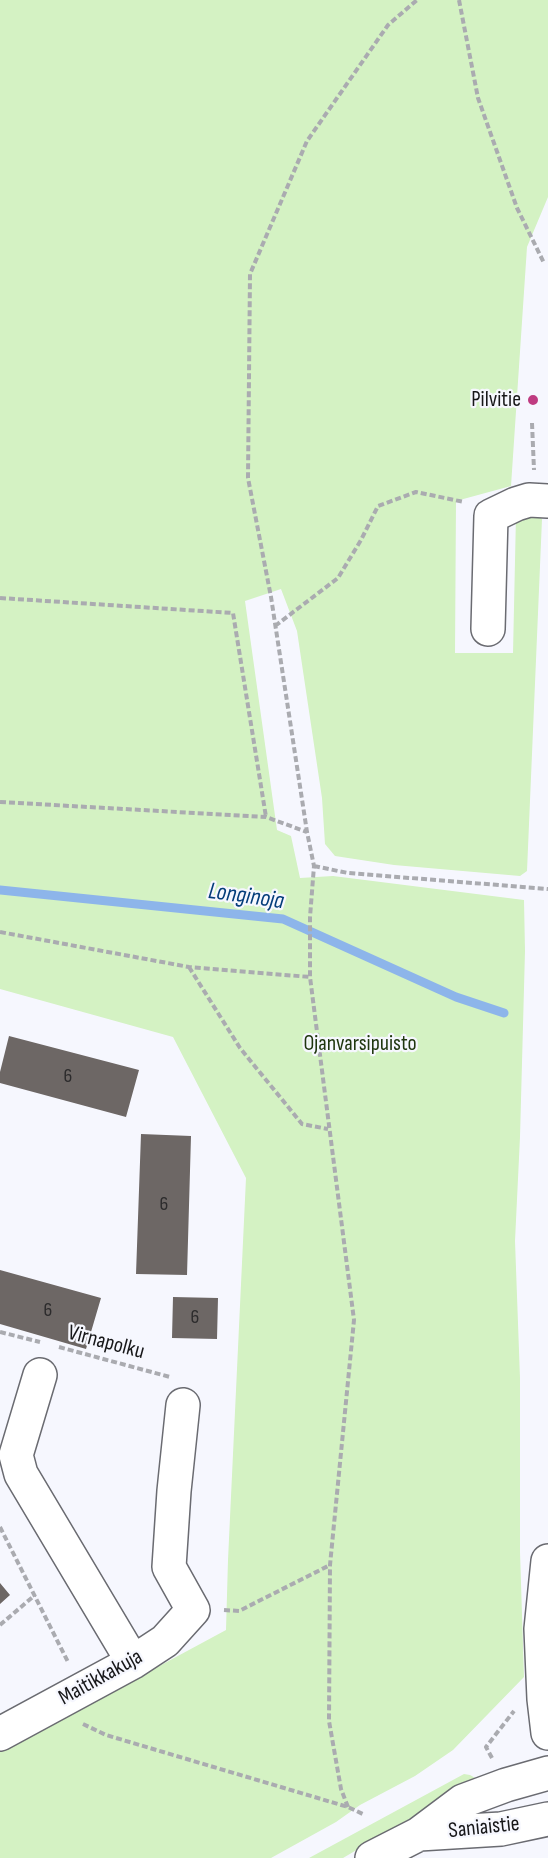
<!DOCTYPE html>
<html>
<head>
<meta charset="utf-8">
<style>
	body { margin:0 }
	canvas { display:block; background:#f6f7fe }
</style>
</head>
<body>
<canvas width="548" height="1858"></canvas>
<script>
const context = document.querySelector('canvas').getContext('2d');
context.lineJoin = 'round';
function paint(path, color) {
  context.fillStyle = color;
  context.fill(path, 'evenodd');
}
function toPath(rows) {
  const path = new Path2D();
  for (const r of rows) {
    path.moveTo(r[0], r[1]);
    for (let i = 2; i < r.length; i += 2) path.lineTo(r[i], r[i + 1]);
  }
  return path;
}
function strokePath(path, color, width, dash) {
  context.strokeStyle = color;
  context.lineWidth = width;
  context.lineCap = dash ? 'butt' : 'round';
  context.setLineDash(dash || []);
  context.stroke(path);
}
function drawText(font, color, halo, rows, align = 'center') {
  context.font = font + ' "Sofia Sans Condensed",sans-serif';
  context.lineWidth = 4.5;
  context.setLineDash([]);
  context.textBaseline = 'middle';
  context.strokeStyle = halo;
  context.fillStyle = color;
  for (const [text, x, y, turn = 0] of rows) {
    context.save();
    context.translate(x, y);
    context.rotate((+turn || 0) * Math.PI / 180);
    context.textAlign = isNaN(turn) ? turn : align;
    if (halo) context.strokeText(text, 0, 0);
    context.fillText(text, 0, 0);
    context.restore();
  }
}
const green = toPath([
	[0,0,548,0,548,197,527,247,511,486,456,501,455,653,513,653,516,515,535,513,542,519,527,871,520,876,394,865,335,856,325,844,322,798,297,631,281,589,245,601,277,830,291,836,300,878,333,876,524,900,525,951,520,1137,515,1241,520,1378,520,1552,524,1677,453,1750,415,1776,360,1805,336,1822,271,1858,0,1858,0,1752,226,1630,228,1560,246,1178,173,1037,0,989],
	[464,1774,470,1775,477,1779,343,1858,309,1858]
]);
const stream = toPath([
	[0,890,283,919,456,997,504,1013]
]);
const building = toPath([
	[9,1036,139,1070,126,1117,0,1083,0,1072],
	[141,1134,191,1136,187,1275,136,1274],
	[0,1270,101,1298,86,1349,0,1324],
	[173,1297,218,1298,217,1339,172,1338],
	[0,1583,10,1595,0,1604]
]);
const path = toPath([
	[459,0,478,98,517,208,544,263],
	[532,423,534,470],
	[0,598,233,613,266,817],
	[275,626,338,578,361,540,378,506,416,492,464,502],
	[0,802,266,817,307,832],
	[314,866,348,873,548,889],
	[0,932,189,967,310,977],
	[189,967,240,1048,302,1124,328,1129],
	[0,1332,40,1342],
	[59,1347,170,1377],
	[0,1527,68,1662],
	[224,1610,239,1611,330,1565],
	[0,1625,35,1595],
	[83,1724,106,1735,348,1807,365,1815],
	[492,1758,486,1747,514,1711],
	[348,1807,341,1789,329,1721,330,1565,354,1320,310,977,310,917,314,866,307,832,271,597,248,478,250,274,307,141,388,25,417,0]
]);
const minor = toPath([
	[488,629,491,516,516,504,529,500,548,501],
	[40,1375,16,1455,21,1474,133,1662],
	[0,1734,133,1662,165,1641,193,1610,169,1567,174,1491,183,1405],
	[419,1834,501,1829,548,1819],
	[372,1858,419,1834,463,1801,506,1785,548,1773]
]);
const major = toPath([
	[548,1561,541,1629,544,1699,548,1733]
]);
const markers = [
	[533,400,6,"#bf3b81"]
];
const numberNames = [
	["6",68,1077],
	["6",164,1205],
	["6",48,1311],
	["6",195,1318]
];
const poiNames = [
	["Pilvitie",521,400]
];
const parkNames = [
	["Ojanvarsipuisto",360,1044]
];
const streetNames = [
	["Virnapolku",106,1343,15],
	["Maitikkakuja",101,1678,-29],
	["Saniaistie",484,1828,-6]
];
const waterNames = [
	["Longinoja",246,897,8]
];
paint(green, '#d4f2c3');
strokePath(stream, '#8db5ea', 9);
paint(building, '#6d6765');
strokePath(minor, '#6a6b71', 36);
strokePath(major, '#6a6b71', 36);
strokePath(path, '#aaabb0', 4, [6, 3]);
strokePath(minor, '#fff', 33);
strokePath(major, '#fff', 33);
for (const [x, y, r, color] of markers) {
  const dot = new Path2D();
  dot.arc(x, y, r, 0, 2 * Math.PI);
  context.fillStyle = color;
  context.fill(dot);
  strokePath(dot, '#f6f7fe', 2);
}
drawText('20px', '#2c2b2c', null, numberNames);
drawText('22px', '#171719', '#f6f7fe', poiNames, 'right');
drawText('22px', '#20370f', '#f6f7fe', parkNames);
drawText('22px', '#171719', '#f6f7fe', streetNames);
drawText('italic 24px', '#043d7a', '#f6f7fe', waterNames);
</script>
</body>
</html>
